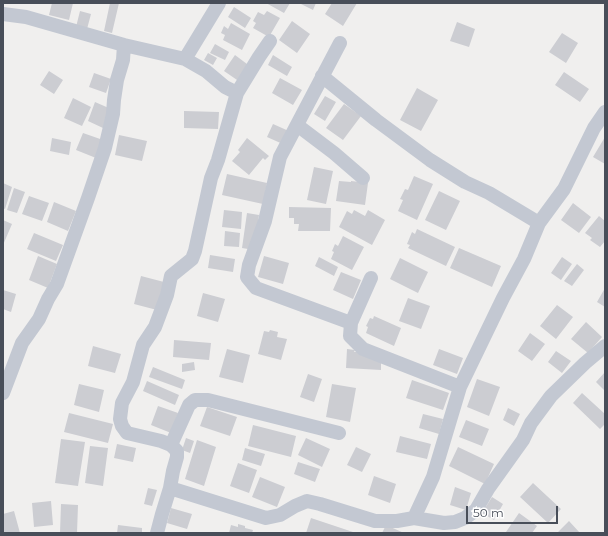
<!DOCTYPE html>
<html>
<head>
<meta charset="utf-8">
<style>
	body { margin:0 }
	#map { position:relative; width:608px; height:536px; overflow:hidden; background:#f0efee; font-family:Montserrat,sans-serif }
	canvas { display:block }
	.frame { position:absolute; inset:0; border:4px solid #484e59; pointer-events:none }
	.scale { position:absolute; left:466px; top:506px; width:92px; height:18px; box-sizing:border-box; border:2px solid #484e59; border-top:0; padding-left:5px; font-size:12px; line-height:14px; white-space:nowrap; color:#484e59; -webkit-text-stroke:3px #fff; paint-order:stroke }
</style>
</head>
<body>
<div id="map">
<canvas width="608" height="536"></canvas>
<div class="frame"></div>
<div class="scale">50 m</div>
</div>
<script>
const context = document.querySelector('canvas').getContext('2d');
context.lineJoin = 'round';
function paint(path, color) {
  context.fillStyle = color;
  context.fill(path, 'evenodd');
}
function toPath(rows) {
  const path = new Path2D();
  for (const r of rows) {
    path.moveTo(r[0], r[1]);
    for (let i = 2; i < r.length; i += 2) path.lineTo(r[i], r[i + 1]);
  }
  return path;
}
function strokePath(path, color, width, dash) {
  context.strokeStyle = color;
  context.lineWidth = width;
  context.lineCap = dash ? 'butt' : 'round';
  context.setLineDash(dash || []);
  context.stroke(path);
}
const building = toPath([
	[52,3,73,3,69,20,49,15],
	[110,3,119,3,112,33,104,31],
	[266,3,290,3,284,13],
	[299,3,316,3,313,10],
	[332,3,357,3,343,26,325,14],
	[234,7,251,18,245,28,228,17],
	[80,11,91,14,87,29,76,27],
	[267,11,280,18,269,37,253,28,256,23,253,21,258,12,264,15],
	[292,21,310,34,297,53,279,40],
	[457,22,475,29,469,47,450,41],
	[231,23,250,34,242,50,223,40,225,35,221,33,224,26,228,29],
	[562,33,578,43,566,63,549,52],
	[215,44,229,52,225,60,210,53],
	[208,53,217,58,213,65,204,60],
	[235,55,251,67,240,82,224,71],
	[273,55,292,67,287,76,268,65],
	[49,71,63,80,54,94,40,85],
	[564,72,589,89,580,102,555,85],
	[94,73,111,79,106,93,89,87],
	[280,78,302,90,293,105,272,93],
	[417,88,438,100,421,131,400,120],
	[325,96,336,102,325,121,314,114],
	[73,98,91,107,82,126,64,118],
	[95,102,111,109,103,128,88,121],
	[344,104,361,116,343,140,326,128],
	[184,111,219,112,218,129,184,128],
	[273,124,291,132,285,145,267,137],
	[83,133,103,140,96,158,76,150],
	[119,135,147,141,142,161,115,155],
	[605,137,605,164,593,157],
	[52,138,71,142,69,155,50,151],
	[247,138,269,156,265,160,263,158,249,175,232,161,240,152,238,150],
	[314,167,333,171,326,204,307,200],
	[227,174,267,183,263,204,222,195],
	[414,176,433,184,417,220,398,211,403,200,400,199,405,189,408,190],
	[339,181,351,182,351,181,368,183,365,205,336,201],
	[3,183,12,187,5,209,3,208],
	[14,188,25,192,17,213,7,210],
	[439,191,460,201,446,230,425,220],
	[29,196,49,203,42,221,22,214],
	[54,202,76,211,68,231,47,222],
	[573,203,591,217,579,233,561,220],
	[289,207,331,208,330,231,298,231,299,224,294,224,294,218,289,218],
	[224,210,242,212,241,229,222,227],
	[354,210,365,216,368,210,385,220,372,245,339,227,347,211,352,214],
	[247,213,259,215,254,250,242,248],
	[599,216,605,221,605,241,600,247,590,240,592,238,585,233],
	[3,220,12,224,3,245],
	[417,229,455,247,446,266,408,248,410,245,407,244,412,232,415,234],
	[225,231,240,233,239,247,224,246],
	[34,233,63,245,56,261,27,249],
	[343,236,364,247,352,270,331,259,334,252,332,251,335,244,338,246],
	[459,248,501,266,492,287,450,268],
	[210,255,235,259,233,272,208,268],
	[38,256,57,264,48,288,29,280],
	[264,256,289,263,283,284,258,277],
	[319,257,338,267,334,276,315,266],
	[562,257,572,264,561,280,551,273],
	[400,258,428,272,418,293,390,279],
	[577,264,584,270,572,286,564,281],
	[341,272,361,280,353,299,333,290],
	[141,276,164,282,157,310,134,304],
	[605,288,605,307,597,302],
	[3,290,16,294,11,312,3,309],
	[203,293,225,299,218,322,197,316],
	[408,298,430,306,421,329,399,321],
	[557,305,573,317,556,339,540,326],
	[374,316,401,328,394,346,366,333,368,327,366,326,370,318,373,319],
	[586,322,602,337,588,353,571,339],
	[270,330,278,332,277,337,287,339,281,360,258,354,264,331,269,332],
	[530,333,545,344,532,361,518,351],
	[174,340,211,343,209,360,173,357],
	[93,346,121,354,115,373,88,366],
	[227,349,250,355,243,383,219,377],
	[347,349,355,350,354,352,364,352,381,360,381,370,346,368],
	[439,349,463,358,457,374,433,365],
	[556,351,571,361,562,373,548,362],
	[194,362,195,370,182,372,182,364],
	[153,367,185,380,182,389,149,377],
	[605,372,605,391,596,382],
	[308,374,322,379,314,402,300,397],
	[477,379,500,387,489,416,467,407],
	[412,380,449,393,443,410,406,398],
	[147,381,179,395,175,405,143,391],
	[79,384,104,390,99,412,74,405],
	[332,384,356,388,350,422,326,417],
	[582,393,605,414,605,424,600,429,573,403],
	[158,406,178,413,171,433,151,425],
	[207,407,237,417,230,436,200,426],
	[508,408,520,414,514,426,503,420],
	[69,413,113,424,108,443,64,432],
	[423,414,443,419,439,434,419,428],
	[466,420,489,429,482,446,459,437],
	[253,425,296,436,291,457,248,446],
	[400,436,431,444,427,459,396,452],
	[186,438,194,441,190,453,182,450],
	[306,438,330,449,322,467,298,455],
	[61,439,85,442,78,486,55,483],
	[197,440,216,447,204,486,185,479],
	[117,444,136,448,133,462,114,458],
	[90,446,108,448,103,486,85,483],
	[356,447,371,454,362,472,347,465],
	[458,447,494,464,485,484,449,466],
	[245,448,265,454,261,466,242,460],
	[298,462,320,469,315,482,294,474],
	[238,463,257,470,249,493,230,486],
	[374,476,396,484,390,503,368,495],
	[260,477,285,487,277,507,252,497],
	[533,483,561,509,548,523,520,497],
	[455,487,471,493,466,510,450,505],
	[148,488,157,490,152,506,144,504],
	[492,497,503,504,494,520,482,513],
	[51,501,53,525,34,527,32,503],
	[61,504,78,505,77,533,60,533],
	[171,508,192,514,187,529,167,523],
	[14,511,20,533,4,533,3,514],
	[519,513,537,526,532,533,507,533,506,532],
	[311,518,353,532,352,533,306,533],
	[569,521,580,533,557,533],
	[238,524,245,526,245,528,253,530,252,533,229,533,231,525,238,527],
	[118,525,142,528,142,533,117,533],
	[386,525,404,533,382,533]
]);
const minor = toPath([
	[3,14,26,17,124,45,185,59,206,71,225,87,237,93],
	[340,43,280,157,265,221,249,265,247,277,256,288,351,323,350,336,363,349,460,387],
	[185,59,219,3],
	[322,76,376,120,430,160,465,182,489,193,539,223],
	[297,125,334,153,363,178],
	[351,323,371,278],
	[3,393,22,343,39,319,48,299,57,284,88,198,105,148,113,114,114,100,117,80,123,60,124,45],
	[171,445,189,405,195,400,208,400,339,433],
	[170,488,266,518,280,515,295,506,307,501,320,504,375,521,397,521,414,518,444,523,455,522,465,518,476,510,488,489,523,440,531,423,551,396,585,363,605,346],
	[414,518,433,477,460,387,503,298,524,259,539,223,564,189,594,128,605,112],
	[157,533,162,514,170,488,173,471,177,457,177,451,171,445,161,441,127,433,122,426,120,419,122,403,133,382,143,345,155,327,167,295,171,276,192,259,195,251,211,178,218,160,237,93,259,57,270,41]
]);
paint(building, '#cccdd2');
strokePath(minor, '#c3c8d2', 14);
</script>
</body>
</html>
